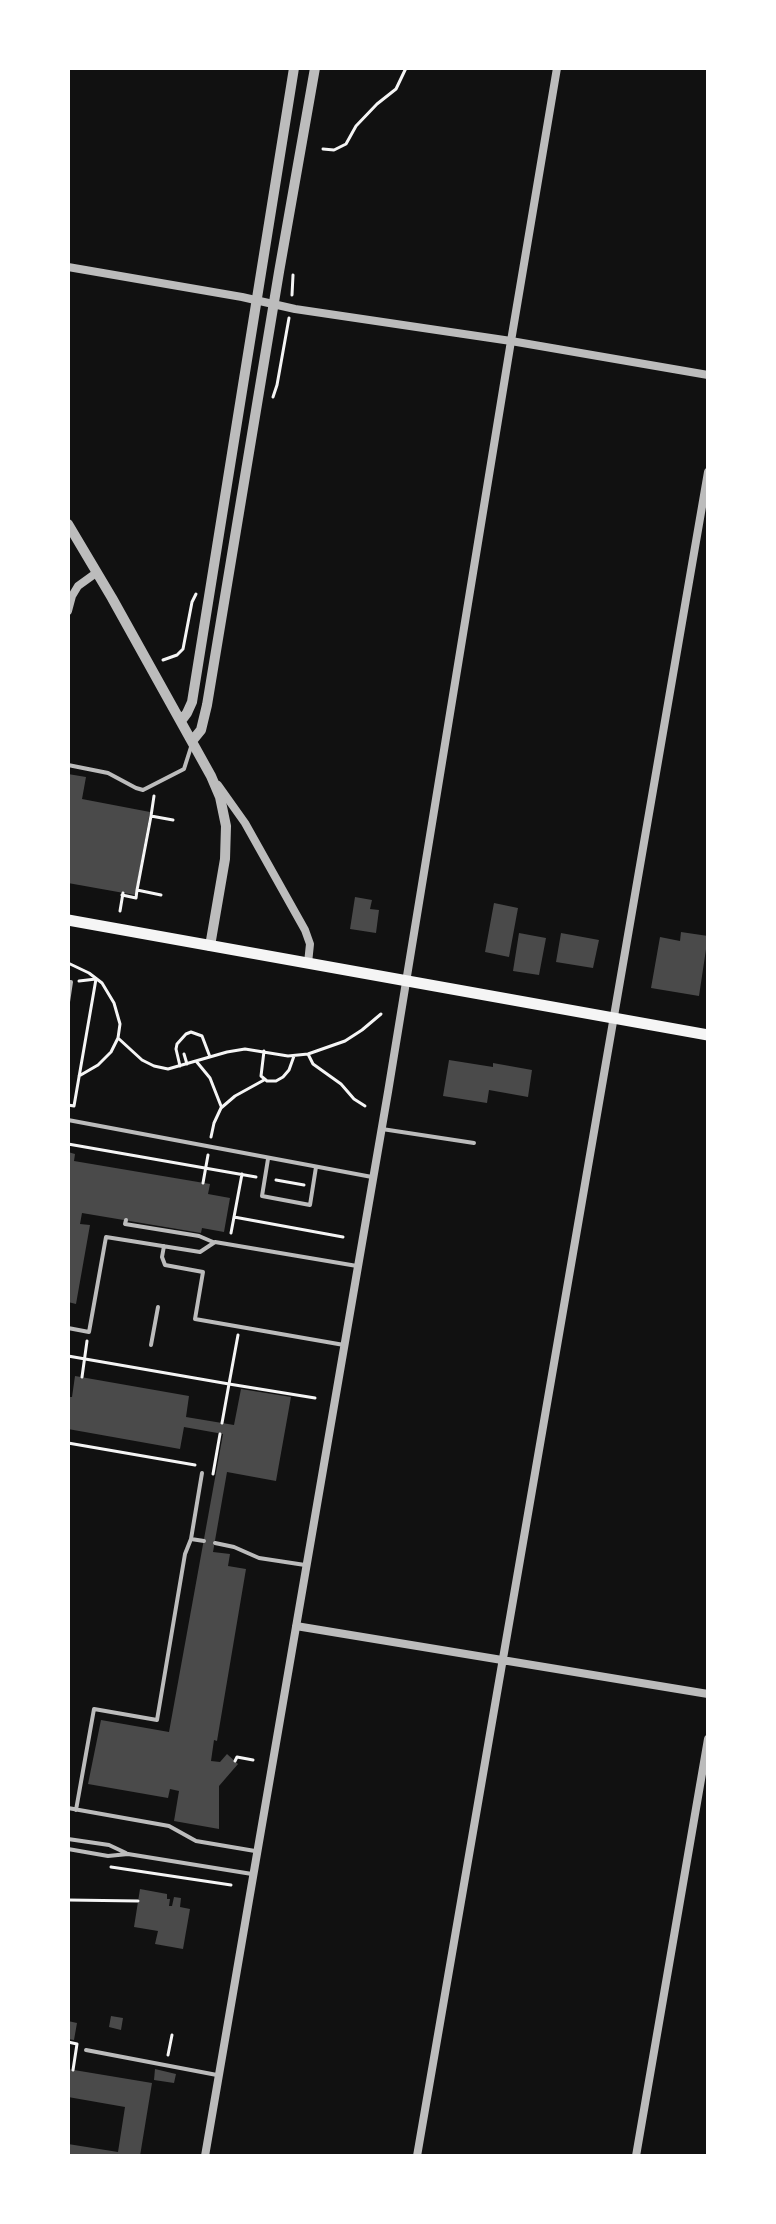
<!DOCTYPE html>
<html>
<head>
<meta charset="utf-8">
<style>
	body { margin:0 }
	#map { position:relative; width:776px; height:2224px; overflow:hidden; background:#111; font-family:"Libre Baskerville",serif }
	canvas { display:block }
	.frame { position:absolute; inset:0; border:70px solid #fff; pointer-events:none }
</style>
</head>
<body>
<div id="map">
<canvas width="776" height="2224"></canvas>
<div class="frame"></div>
</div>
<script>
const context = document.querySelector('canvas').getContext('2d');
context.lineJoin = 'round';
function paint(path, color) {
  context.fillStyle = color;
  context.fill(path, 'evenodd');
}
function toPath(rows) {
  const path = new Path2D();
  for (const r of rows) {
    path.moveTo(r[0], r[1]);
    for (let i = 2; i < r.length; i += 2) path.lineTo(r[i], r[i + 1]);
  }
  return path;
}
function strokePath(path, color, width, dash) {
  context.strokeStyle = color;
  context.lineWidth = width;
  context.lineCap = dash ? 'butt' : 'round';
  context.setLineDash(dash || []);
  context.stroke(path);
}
const building = toPath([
	[68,774,86,777,82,799,150,812,135,895,68,883],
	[355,897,372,900,370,909,379,910,376,933,350,929],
	[494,903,518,908,509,957,485,952],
	[681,932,708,936,699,996,651,988,660,937,680,941],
	[519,933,546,938,539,975,513,971],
	[561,933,599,940,593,968,556,962],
	[449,1060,493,1067,493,1063,532,1070,528,1097,489,1090,487,1103,443,1096],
	[68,1152,75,1154,74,1161,210,1184,208,1194,230,1198,224,1232,202,1228,201,1233,82,1213,80,1224,90,1225,76,1304,68,1302],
	[75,1376,189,1396,186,1417,234,1425,241,1389,291,1397,276,1481,227,1472,213,1552,230,1554,228,1566,246,1569,217,1741,214,1740,211,1761,220,1762,227,1754,238,1764,219,1786,219,1829,174,1821,179,1791,170,1789,168,1798,88,1784,101,1720,169,1732,223,1434,184,1427,180,1449,68,1429,68,1397,72,1397],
	[140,1889,167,1894,167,1899,170,1899,169,1906,172,1906,174,1897,181,1898,180,1907,190,1909,183,1949,155,1944,158,1931,134,1927],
	[111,2016,123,2018,121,2030,109,2027],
	[68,2021,77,2023,74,2040,68,2039],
	[68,2069,152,2083,140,2156,68,2156,68,2144,118,2152,125,2107,68,2097],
	[155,2069,176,2074,174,2083,154,2080]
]);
const path = toPath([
	[323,149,334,150,346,144,356,126,377,104,396,89,406,68],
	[292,295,293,275],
	[273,397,277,385,289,318],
	[163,660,177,655,183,649,192,602,196,594],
	[151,816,154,796],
	[137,890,151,816,173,820],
	[122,895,136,898,137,890,161,895],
	[120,911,123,893],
	[68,963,89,973,102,983,114,1003,120,1024,118,1038,111,1052,98,1065,79,1076],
	[118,1038,142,1060,154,1066,168,1069,227,1052,245,1049,288,1056,308,1054,345,1041,362,1030,381,1014],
	[264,1051,261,1076,267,1081,276,1081,283,1077,289,1070,294,1056],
	[184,1054,187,1064],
	[308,1054,313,1064,341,1084,354,1099,365,1106],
	[196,1061,210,1078,221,1106],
	[180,1066,176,1049,177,1044,186,1034,191,1032,202,1036,210,1057],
	[68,1105,74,1106,96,979,79,981],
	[211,1137,214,1123,221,1108,235,1096,264,1080],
	[68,1144,256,1177],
	[242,1174,234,1217,343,1237],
	[276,1180,304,1185],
	[203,1183,208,1155],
	[231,1233,234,1217],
	[68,1356,229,1384,238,1335],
	[82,1377,87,1341],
	[222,1423,229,1384,315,1398],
	[68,1443,195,1465],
	[213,1474,220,1434],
	[235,1761,237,1757,253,1760],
	[111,1867,231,1885],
	[68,1900,138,1901],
	[68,2042,77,2044,73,2070],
	[168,2055,172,2035]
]);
const service = toPath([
	[68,765,108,773,136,788,143,790,184,769,191,747],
	[68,982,71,982,68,1002],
	[68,1120,372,1177],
	[382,1129,474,1143],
	[268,1159,262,1196,310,1205,316,1167],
	[126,1220,125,1224,199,1236,213,1242],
	[164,1246,162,1257,165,1265,203,1272,195,1319,344,1345],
	[68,1328,89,1332,106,1237,200,1252,215,1242,357,1266],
	[151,1345,158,1307],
	[191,1539,204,1541],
	[215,1543,234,1547,259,1558,305,1565],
	[68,1808,169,1826,196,1841,255,1851],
	[76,1810,94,1709,157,1720,185,1554,191,1539,202,1473],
	[68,1839,109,1845,126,1853],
	[68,1849,108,1856,128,1854,252,1874],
	[68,1954,68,1956],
	[86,2050,217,2075]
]);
const minor = toPath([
	[68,267,242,297,295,309,511,341,708,375],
	[68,611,72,596,78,586,96,573],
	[218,785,245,823,305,930,310,944,308,963],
	[296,1626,708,1694],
	[205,2156,388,1092,511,341,557,68],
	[417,2156,708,472],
	[636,2156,708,1739]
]);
const tertiary = toPath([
	[68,524,112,598,211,776,220,797,226,826,225,859,210,946],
	[181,721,187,713,192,702,294,68],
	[192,741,201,730,207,705,279,272,315,68]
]);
const secondary = toPath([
	[68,920,708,1035]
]);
paint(building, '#4a4a4a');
strokePath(path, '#f5f5f5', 3);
strokePath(service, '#bcbcbc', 4);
strokePath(minor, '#bcbcbc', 8);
strokePath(tertiary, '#bcbcbc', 10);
strokePath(secondary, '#f5f5f5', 11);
</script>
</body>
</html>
